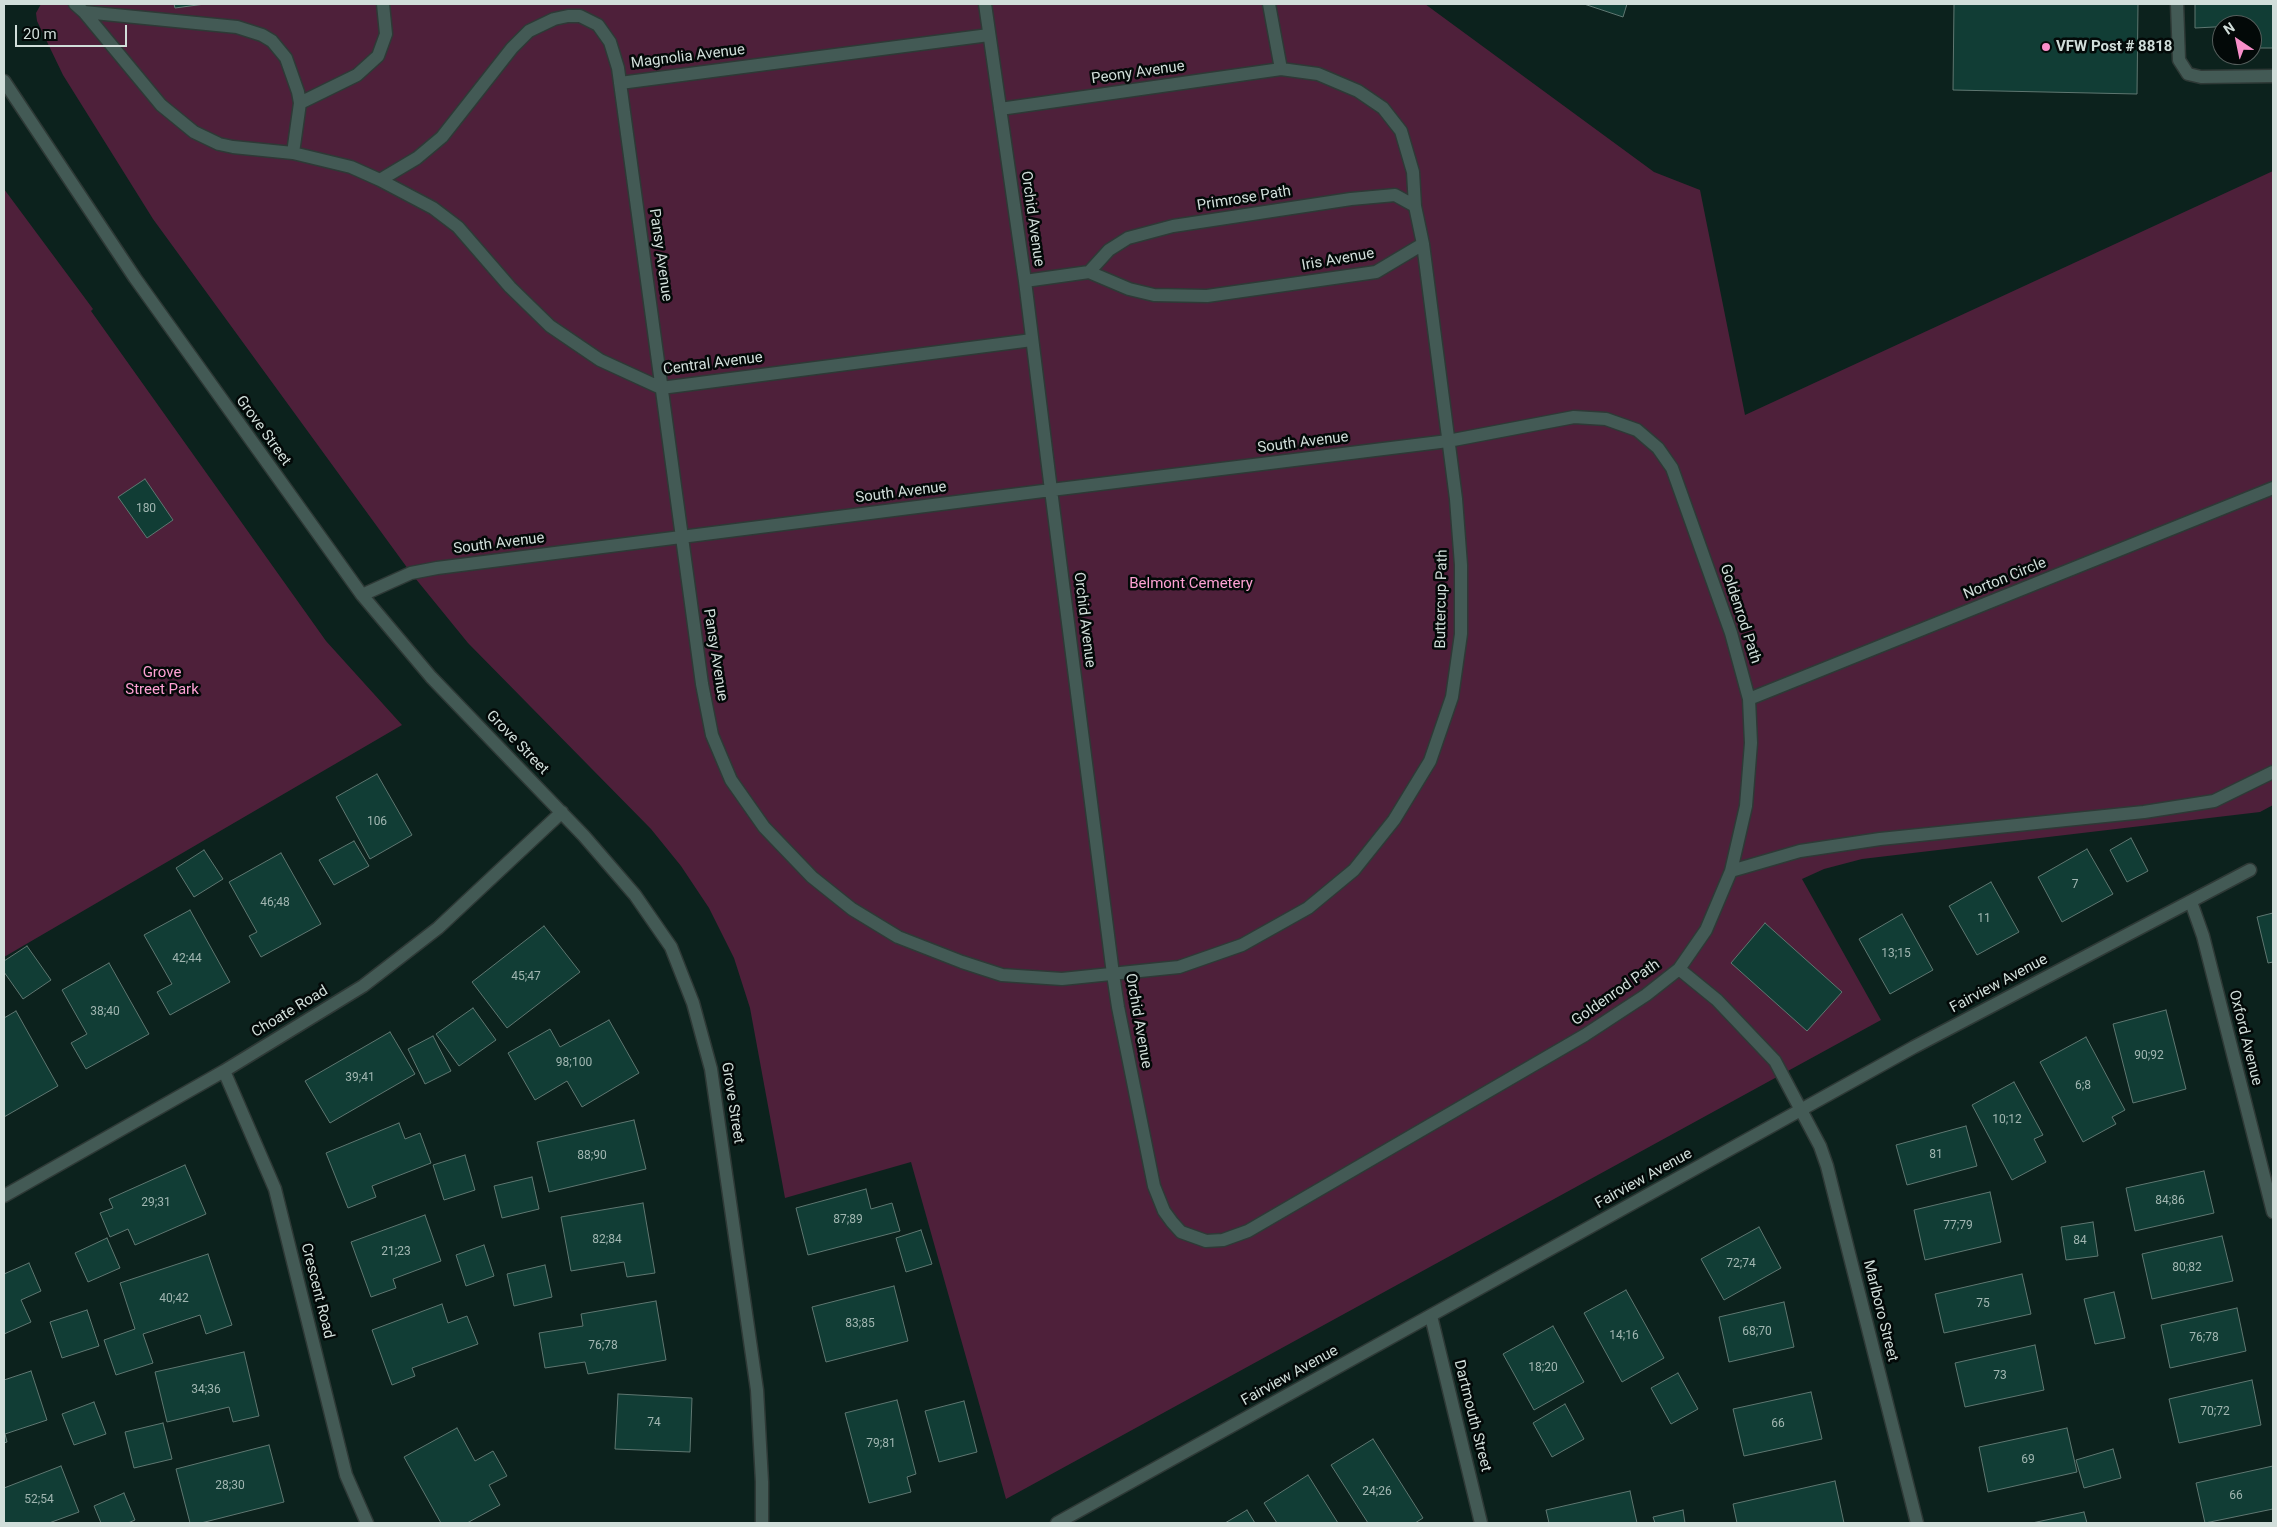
<!DOCTYPE html>
<html>
<head>
<meta charset="utf-8">
<style>
	body { margin:0 }
	#map { position:relative; width:2277px; height:1527px; overflow:hidden; background:#0c221d; font-family:Roboto,sans-serif }
	canvas { display:block }
	.frame { position:absolute; inset:0; border:5px solid #d1deda; pointer-events:none }
	.north { position:absolute; left:2212px; top:15px; width:50px; height:50px; box-sizing:border-box; background:#030908; border:1px solid #555e5c; border-radius:50%; rotate:326deg; font-size:14px; font-weight:700; line-height:20px; text-align:center; color:#d1deda }
	.north::after { content:''; display:block; margin:auto; width:18px; height:22px; background:#f98fca; clip-path:polygon(50% 0,100% 100%,50% 72%,0 100%) }
	.scale { position:absolute; left:15px; top:25px; width:112px; height:22px; box-sizing:border-box; border:2px solid #d1deda; border-top:0; padding-left:6px; font-size:15px; line-height:18px; white-space:nowrap; color:#d1deda; -webkit-text-stroke:4px #030908; paint-order:stroke }
</style>
</head>
<body>
<div id="map">
<canvas width="2277" height="1527"></canvas>
<div class="frame"></div>
<div class="north">N</div>
<div class="scale">20 m</div>
</div>
<script>
const context = document.querySelector('canvas').getContext('2d');
context.lineJoin = 'round';
function paint(path, color) {
  context.fillStyle = color;
  context.fill(path, 'evenodd');
}
function toPath(rows) {
  const path = new Path2D();
  for (const r of rows) {
    path.moveTo(r[0], r[1]);
    for (let i = 2; i < r.length; i += 2) path.lineTo(r[i], r[i + 1]);
  }
  return path;
}
function strokePath(path, color, width, dash) {
  context.strokeStyle = color;
  context.lineWidth = width;
  context.lineCap = dash ? 'butt' : 'round';
  context.setLineDash(dash || []);
  context.stroke(path);
}
function drawText(font, color, halo, rows, align = 'center') {
  context.font = font + ' Roboto,sans-serif';
  context.lineWidth = 5;
  context.setLineDash([]);
  context.textBaseline = 'middle';
  context.strokeStyle = halo;
  context.fillStyle = color;
  for (const [text, x, y, turn = 0] of rows) {
    context.save();
    context.translate(x, y);
    context.rotate((+turn || 0) * Math.PI / 180);
    context.textAlign = isNaN(turn) ? turn : align;
    if (halo) context.strokeText(text, 0, 0);
    context.fillText(text, 0, 0);
    context.restore();
  }
}
const green = toPath([
	[41,4,1425,4,1654,172,1700,190,1745,415,2273,171,2273,805,2260,812,1862,859,1824,869,1802,879,1881,1020,1006,1499,911,1162,785,1198,750,1008,734,958,709,908,681,866,651,829,468,643,411,573,153,219,63,75,37,21,36,13],
	[4,189,93,309,91,311,326,641,402,725,4,957]
]);
const building = toPath([
	[174,4,205,4,175,8,174,4],
	[1584,4,1627,4,1623,17,1584,4],
	[1954,4,2138,4,2137,94,1953,90,1954,4],
	[2195,4,2273,4,2273,48,2252,48,2252,25,2195,28,2195,4],
	[145,479,173,520,147,538,118,497,145,479],
	[377,774,412,835,370,859,336,797,377,774],
	[2131,838,2148,871,2127,882,2110,850,2131,838],
	[354,841,369,866,334,885,319,860,354,841],
	[2087,849,2113,894,2062,922,2038,877,2087,849],
	[204,850,223,879,194,897,176,868,204,850],
	[281,853,321,924,261,957,249,936,257,932,229,882,281,853],
	[1991,882,2019,932,1977,955,1949,906,1991,882],
	[190,910,230,982,170,1015,157,992,172,984,144,935,190,910],
	[2273,913,2273,962,2268,963,2257,917,2273,913],
	[1902,914,1933,970,1890,994,1859,939,1902,914],
	[1765,923,1842,992,1807,1031,1731,963,1765,923],
	[544,926,580,972,507,1028,472,982,544,926],
	[27,946,51,980,23,999,4,972,4,961,27,946],
	[109,963,149,1034,86,1069,71,1043,87,1034,62,990,109,963],
	[473,1008,496,1040,459,1066,436,1034,473,1008],
	[2166,1010,2186,1089,2133,1103,2113,1024,2166,1010],
	[16,1011,58,1086,4,1117,4,1018,16,1011],
	[609,1020,639,1073,582,1107,567,1081,535,1100,508,1053,550,1029,560,1047,609,1020],
	[390,1032,415,1074,330,1123,305,1081,390,1032],
	[433,1036,451,1071,425,1084,408,1049,433,1036],
	[2086,1037,2125,1110,2112,1117,2116,1124,2083,1142,2040,1062,2086,1037],
	[2014,1082,2043,1135,2034,1139,2046,1162,2012,1180,1972,1105,2014,1082],
	[634,1120,646,1169,549,1192,537,1142,634,1120],
	[399,1123,405,1139,420,1133,431,1163,372,1186,376,1197,348,1208,326,1153,399,1123],
	[1966,1126,1977,1166,1907,1185,1896,1145,1966,1126],
	[465,1155,475,1190,444,1200,433,1165,465,1155],
	[185,1165,206,1214,135,1245,128,1229,110,1237,100,1213,113,1208,109,1199,185,1165],
	[2204,1171,2214,1213,2135,1231,2126,1188,2204,1171],
	[532,1177,539,1209,502,1218,494,1186,532,1177],
	[866,1189,871,1209,892,1203,900,1231,808,1255,796,1208,866,1189],
	[1990,1192,2001,1242,1925,1260,1914,1210,1990,1192],
	[643,1203,655,1273,627,1277,624,1262,571,1271,561,1217,643,1203],
	[425,1215,441,1261,393,1279,396,1288,371,1297,351,1242,425,1215],
	[2093,1222,2098,1256,2066,1260,2061,1227,2093,1222],
	[1759,1227,1781,1268,1724,1300,1701,1259,1759,1227],
	[921,1230,932,1264,906,1272,896,1238,921,1230],
	[2222,1236,2233,1281,2152,1299,2142,1254,2222,1236],
	[107,1238,120,1268,88,1282,75,1253,107,1238],
	[484,1245,494,1276,466,1286,456,1255,484,1245],
	[208,1254,232,1325,206,1334,200,1315,143,1334,153,1363,116,1375,104,1340,135,1329,120,1283,208,1254],
	[29,1263,41,1291,21,1300,31,1322,4,1334,4,1274,29,1263],
	[545,1265,552,1297,514,1306,507,1274,545,1265],
	[2022,1274,2031,1314,1944,1333,1935,1294,2022,1274],
	[894,1286,908,1341,826,1362,812,1307,894,1286],
	[1626,1290,1664,1358,1622,1382,1584,1313,1626,1290],
	[2114,1292,2125,1338,2095,1344,2084,1299,2114,1292],
	[656,1301,666,1360,588,1374,585,1362,545,1368,539,1333,583,1326,581,1314,656,1301],
	[1784,1302,1794,1347,1729,1362,1719,1317,1784,1302],
	[442,1304,448,1323,467,1316,478,1344,412,1368,415,1376,392,1385,372,1330,442,1304],
	[2237,1308,2246,1351,2170,1368,2161,1325,2237,1308],
	[87,1310,99,1346,62,1358,50,1322,87,1310],
	[1553,1326,1584,1382,1534,1410,1503,1354,1553,1326],
	[2035,1345,2044,1390,1965,1407,1955,1363,2035,1345],
	[244,1352,259,1416,233,1422,229,1407,167,1422,155,1372,244,1352],
	[31,1371,47,1420,5,1434,7,1442,4,1443,4,1380,31,1371],
	[1678,1373,1698,1409,1671,1424,1651,1388,1678,1373],
	[2252,1380,2261,1425,2179,1443,2169,1399,2252,1380],
	[1811,1392,1822,1439,1744,1456,1733,1409,1811,1392],
	[618,1394,692,1398,690,1452,615,1449,618,1394],
	[897,1400,916,1474,907,1477,911,1492,869,1503,845,1413,897,1400],
	[964,1401,977,1452,939,1462,925,1411,964,1401],
	[94,1402,106,1434,74,1445,62,1414,94,1402],
	[1565,1404,1584,1439,1552,1457,1533,1423,1565,1404],
	[163,1423,172,1459,134,1468,125,1432,163,1423],
	[457,1428,475,1461,493,1451,507,1476,489,1485,500,1505,467,1523,441,1523,404,1457,457,1428],
	[2067,1428,2077,1472,1988,1492,1979,1447,2067,1428],
	[1373,1439,1423,1518,1415,1523,1368,1523,1331,1465,1373,1439],
	[269,1445,284,1502,201,1523,190,1523,176,1469,269,1445],
	[2113,1449,2121,1478,2084,1488,2076,1460,2113,1449],
	[61,1466,79,1512,49,1523,4,1523,4,1488,61,1466],
	[2273,1466,2273,1509,2205,1523,2196,1483,2273,1466],
	[1308,1475,1338,1523,1277,1523,1264,1503,1308,1475],
	[1835,1481,1844,1523,1737,1523,1733,1504,1835,1481],
	[1630,1491,1637,1523,1549,1523,1546,1510,1630,1491],
	[124,1493,135,1520,128,1523,101,1523,94,1506,124,1493],
	[1247,1510,1255,1523,1225,1523,1247,1510],
	[1683,1510,1685,1523,1655,1523,1653,1517,1683,1510],
	[2084,1512,2087,1523,2032,1523,2084,1512]
]);
const minor = toPath([
	[75,4,84,12,237,27,262,35,272,41,286,58,298,92,300,103,293,153],
	[1269,4,1281,69],
	[2177,4,2179,60,2188,74,2201,77,2273,76],
	[84,12,161,105,194,132,219,144,233,147,293,153,351,167,380,180,433,208,458,227,510,287,550,326,600,360,661,388,1032,340],
	[4,81,135,278,362,595,431,677,584,836,635,895,671,947,693,1003,711,1069,757,1390,762,1482,762,1523],
	[620,83,989,35],
	[300,103,357,75,378,56,386,34,383,4],
	[380,180,417,158,442,137,512,48,529,31,554,19,568,16,580,16,598,25,610,42,618,68,702,684,712,735,731,780,764,827,812,877,852,909,898,937,962,962,1002,975,1062,979,1179,967,1242,945,1308,908,1354,870,1394,820,1430,761,1452,697,1461,634,1461,565,1456,499,1423,244,1415,206,1413,172,1401,131,1383,108,1358,91,1318,74,1281,69,1000,109],
	[1089,272,1109,250,1128,238,1173,226,1351,199,1395,195,1415,206],
	[1025,281,1089,272,1129,289,1154,295,1207,296,1376,272,1423,244],
	[362,595,411,573,437,568,1051,490,1448,441,1574,417,1606,419,1637,430,1658,448,1672,468,1731,633,1749,699,1751,743,1746,806,1731,871,1706,930,1679,969,1646,995,1585,1035,1248,1231,1223,1240,1206,1241,1181,1232,1172,1222,1164,1211,1154,1186,1118,1007,1113,974,1051,490,1025,281,985,4],
	[1749,699,2273,488],
	[1731,871,1800,851,1880,839,2144,812,2214,801,2273,772],
	[2191,902,2203,936,2273,1212],
	[1679,969,1717,1000,1775,1061,1820,1146,1827,1166,1917,1523],
	[224,1071,275,1189,346,1475,367,1523],
	[4,1196,224,1071,363,986,438,928,562,812],
	[1431,1316,1481,1523],
	[1057,1523,1914,1047,2250,870]
]);
const markers = [
	[2046,47,5,"#f98fca"]
];
const numberNames = [
	["180",146,509],
	["106",377,822],
	["7",2075,885],
	["46;48",275,903],
	["11",1984,919],
	["13;15",1896,954],
	["42;44",187,959],
	["45;47",526,977],
	["38;40",105,1012],
	["90;92",2149,1056],
	["98;100",574,1063],
	["39;41",360,1078],
	["6;8",2083,1086],
	["10;12",2007,1120],
	["81",1936,1155],
	["88;90",592,1156],
	["84;86",2170,1201],
	["29;31",156,1203],
	["87;89",848,1220],
	["77;79",1958,1226],
	["82;84",607,1240],
	["84",2080,1241],
	["21;23",396,1252],
	["72;74",1741,1264],
	["80;82",2187,1268],
	["40;42",174,1299],
	["75",1983,1304],
	["83;85",860,1324],
	["68;70",1757,1332],
	["14;16",1624,1336],
	["76;78",2204,1338],
	["76;78",603,1346],
	["18;20",1543,1368],
	["73",2000,1376],
	["34;36",206,1390],
	["70;72",2215,1412],
	["74",654,1423],
	["66",1778,1424],
	["79;81",881,1444],
	["69",2028,1460],
	["28;30",230,1486],
	["24;26",1377,1492],
	["66",2236,1496],
	["52;54",39,1500]
];
const poiNames = [
	["VFW Post # 8818",2056,47]
];
const streetNames = [
	["Magnolia Avenue",688,57,-7],
	["Peony Avenue",1138,73,-8],
	["Primrose Path",1244,199,-9],
	["Orchid Avenue",1032,219,82],
	["Pansy Avenue",660,255,82],
	["Iris Avenue",1338,260,-10],
	["Central Avenue",713,364,-7],
	["Grove Street",263,431,54],
	["South Avenue",1303,443,-7],
	["South Avenue",901,493,-7],
	["South Avenue",499,544,-7],
	["Norton Circle",2005,579,-22],
	["Buttercup Path",1442,599,-89],
	["Goldenrod Path",1740,614,72],
	["Orchid Avenue",1084,620,83],
	["Pansy Avenue",715,655,81],
	["Grove Street",517,743,46],
	["Fairview Avenue",1999,984,-28],
	["Goldenrod Path",1616,993,-35],
	["Choate Road",290,1012,-31],
	["Orchid Avenue",1138,1021,80],
	["Oxford Avenue",2245,1038,76],
	["Grove Street",732,1103,81],
	["Fairview Avenue",1644,1179,-29],
	["Crescent Road",317,1291,76],
	["Marlboro Street",1880,1311,76],
	["Fairview Avenue",1290,1376,-29],
	["Dartmouth Street",1472,1416,76]
];
const parkNames = [
	["Belmont Cemetery",1191,584],
	["Grove",162,673],
	["Street Park",162,690]
];
paint(green, '#4e203a');
paint(building, '#113d35');
strokePath(building, '#5f7771', 1);
strokePath(minor, '#2e3936', 15);
strokePath(minor, '#435a55', 12);
for (const [x, y, r, color] of markers) {
  const dot = new Path2D();
  dot.arc(x, y, r, 0, 2 * Math.PI);
  context.fillStyle = color;
  context.fill(dot);
  strokePath(dot, '#030908', 2);
}
drawText('12px', '#a1b6b1', null, numberNames);
drawText('bold 15px', '#d1deda', '#030908', poiNames, 'left');
drawText('15px', '#d1deda', '#030908', streetNames);
drawText('15px', '#fda1d3', '#030908', parkNames);
</script>
</body>
</html>
